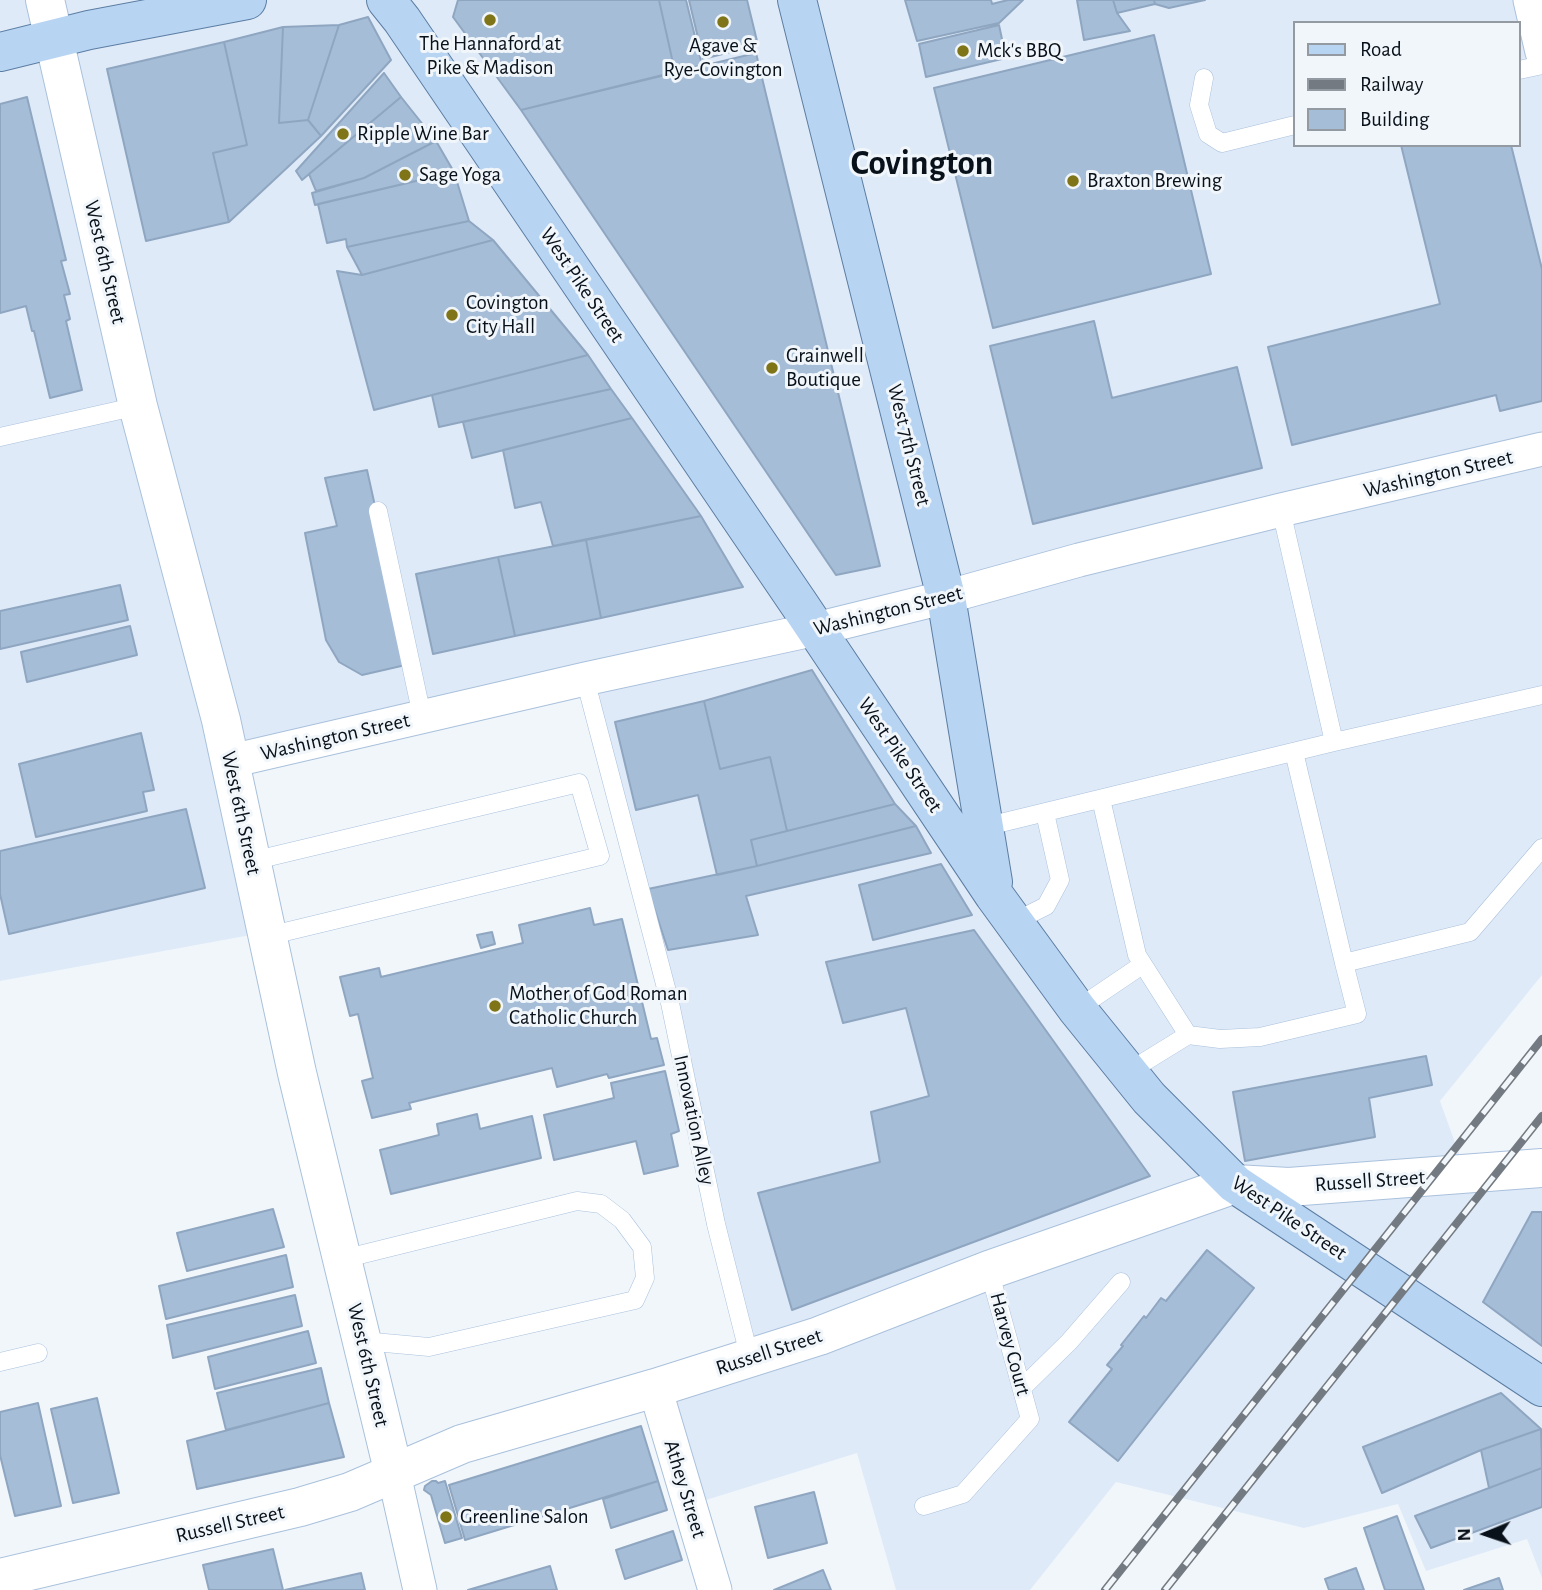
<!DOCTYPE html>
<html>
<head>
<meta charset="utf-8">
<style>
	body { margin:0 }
	#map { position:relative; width:1542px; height:1590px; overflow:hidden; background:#f1f6fb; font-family:"Alegreya Sans",sans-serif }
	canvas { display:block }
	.legend { position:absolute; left:1293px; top:21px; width:228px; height:126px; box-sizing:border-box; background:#f1f6fb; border:2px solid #949aa1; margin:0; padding:9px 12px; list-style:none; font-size:21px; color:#081019 }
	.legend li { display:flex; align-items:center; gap:14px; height:35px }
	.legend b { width:35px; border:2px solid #949aa1 }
	.north { position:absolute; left:1451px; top:1499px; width:70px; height:70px; -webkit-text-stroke:5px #f1f6fb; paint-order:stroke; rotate:268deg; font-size:19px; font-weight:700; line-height:28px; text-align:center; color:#081019 }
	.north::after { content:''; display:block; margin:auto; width:24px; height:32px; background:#081019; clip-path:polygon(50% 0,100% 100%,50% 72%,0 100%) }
</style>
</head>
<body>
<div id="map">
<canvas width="1542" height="1590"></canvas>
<ul class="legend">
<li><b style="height:9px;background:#b8d4f3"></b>Road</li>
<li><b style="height:9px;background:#747a81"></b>Railway</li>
<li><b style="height:19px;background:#a6bdd8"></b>Building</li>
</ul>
<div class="north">N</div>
</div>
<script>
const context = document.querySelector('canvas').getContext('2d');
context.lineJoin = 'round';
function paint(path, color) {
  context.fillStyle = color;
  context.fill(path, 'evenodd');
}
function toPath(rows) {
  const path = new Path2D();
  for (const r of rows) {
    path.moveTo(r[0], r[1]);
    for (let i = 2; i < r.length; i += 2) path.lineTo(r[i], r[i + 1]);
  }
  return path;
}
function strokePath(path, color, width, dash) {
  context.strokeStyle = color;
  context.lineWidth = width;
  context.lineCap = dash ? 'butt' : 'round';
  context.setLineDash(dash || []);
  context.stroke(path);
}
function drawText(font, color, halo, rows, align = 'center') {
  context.font = font + ' "Alegreya Sans",sans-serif';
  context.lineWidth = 6;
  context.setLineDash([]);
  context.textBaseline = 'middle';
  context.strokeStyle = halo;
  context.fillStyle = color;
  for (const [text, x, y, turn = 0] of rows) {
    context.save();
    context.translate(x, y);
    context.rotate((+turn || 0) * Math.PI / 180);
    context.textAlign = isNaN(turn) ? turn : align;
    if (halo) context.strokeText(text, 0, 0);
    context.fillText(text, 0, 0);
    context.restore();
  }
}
const built = toPath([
	[0,0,1542,0,1542,975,1440,1101,1466,1173,1542,1168,1542,1578,1527,1539,1426,1571,1398,1504,1304,1528,1116,1482,1030,1590,896,1590,857,1453,690,1505,655,1388,750,1359,585,679,231,761,267,932,0,981],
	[1295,23,1519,23,1519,145,1295,145]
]);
const building = toPath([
	[458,0,659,0,675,72,521,110,453,17,458,0],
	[659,0,686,0,702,65,675,72,659,0],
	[689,0,747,0,758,45,703,59,689,0],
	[905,0,991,0,992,4,1008,0,1023,0,999,23,917,41,905,0],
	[1077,0,1113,0,1117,13,1130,31,1084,40,1077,0],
	[1113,0,1154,0,1155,4,1117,13,1113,0],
	[1154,0,1205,0,1169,8,1155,4,1154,0],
	[368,17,391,60,321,136,308,120,339,25,368,17],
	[339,25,308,120,279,123,283,27,339,25],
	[999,25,1006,58,926,77,919,44,999,25],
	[283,27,279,123,308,120,321,136,229,222,213,153,247,145,224,42,283,27],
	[1154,35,1211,274,993,328,934,88,1154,35],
	[224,42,247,145,213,153,229,222,146,241,107,69,224,42],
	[756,53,880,566,836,575,521,110,756,53],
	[384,73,401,97,302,180,296,171,384,73],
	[27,97,66,260,61,261,70,294,64,295,70,319,66,321,82,390,50,398,34,331,32,331,26,306,0,313,0,104,27,97],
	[401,97,436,141,364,178,316,191,309,174,401,97],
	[436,141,454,172,315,205,312,193,364,178,436,141],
	[1401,145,1511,145,1542,269,1542,401,1500,411,1496,395,1292,445,1268,347,1440,304,1401,145],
	[454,172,469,221,347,247,346,239,327,243,318,204,454,172],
	[469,221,493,240,362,275,347,247,469,221],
	[493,240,588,355,374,410,337,271,362,275,493,240],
	[1094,321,1112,398,1237,367,1262,468,1033,524,990,346,1094,321],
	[588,355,611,389,439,427,432,395,588,355],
	[611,389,632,418,472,458,463,422,611,389],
	[632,418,701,516,553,546,541,502,515,508,503,450,632,418],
	[367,470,410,664,362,675,339,662,326,640,305,533,337,526,325,478,367,470],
	[701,516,743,587,601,618,586,540,701,516],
	[586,540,601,618,515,636,498,557,586,540],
	[498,557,515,636,433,654,416,574,498,557],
	[120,585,128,620,0,649,0,611,120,585],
	[130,626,137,655,27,682,21,652,130,626],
	[812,670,895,804,787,831,770,757,720,769,704,701,812,670],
	[704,701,720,769,770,757,787,831,751,840,757,866,717,875,698,795,636,810,615,722,704,701],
	[141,733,154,790,143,792,147,811,36,837,19,764,141,733],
	[895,804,916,826,757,866,751,840,895,804],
	[186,809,205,888,9,934,0,894,0,851,186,809],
	[916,826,931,853,746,896,758,935,668,950,648,889,757,866,916,826],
	[941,864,972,915,873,940,859,885,941,864],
	[590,908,594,925,622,919,651,1039,657,1038,664,1065,609,1078,607,1074,557,1087,552,1068,409,1103,411,1109,372,1118,362,1081,373,1078,358,1014,350,1016,340,977,379,968,381,977,523,943,519,925,590,908],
	[974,930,1150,1176,792,1310,758,1193,880,1162,871,1112,929,1096,906,1008,843,1023,826,962,974,930],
	[492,932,495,944,481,948,477,935,492,932],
	[1426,1056,1432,1085,1369,1098,1375,1137,1245,1161,1233,1092,1426,1056],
	[665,1071,679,1131,671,1134,678,1166,644,1174,636,1141,554,1160,544,1115,614,1098,611,1083,665,1071],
	[477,1114,480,1129,532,1116,541,1158,391,1194,380,1150,439,1135,437,1124,477,1114],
	[273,1209,284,1247,187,1271,177,1233,273,1209],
	[1532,1212,1542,1212,1542,1346,1483,1302,1532,1212],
	[1207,1250,1254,1288,1118,1461,1069,1422,1112,1369,1107,1365,1123,1346,1121,1345,1144,1316,1146,1318,1161,1298,1166,1301,1207,1250],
	[286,1255,293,1287,166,1319,159,1286,286,1255],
	[295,1295,302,1326,173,1358,167,1325,295,1295],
	[308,1331,316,1363,215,1389,208,1357,308,1331],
	[321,1368,329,1403,226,1430,217,1393,321,1368],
	[1501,1393,1541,1429,1481,1450,1382,1493,1363,1447,1501,1393],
	[97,1398,119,1493,73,1503,51,1409,97,1398],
	[38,1403,61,1506,15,1516,0,1455,0,1412,38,1403],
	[329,1403,344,1457,197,1489,187,1441,329,1403],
	[641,1426,658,1481,465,1540,449,1485,641,1426],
	[1541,1429,1542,1468,1489,1488,1481,1450,1541,1429],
	[1542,1468,1542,1507,1431,1548,1415,1516,1542,1468],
	[432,1481,436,1481,438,1483,445,1481,462,1538,445,1543,431,1495,424,1490,425,1486,432,1481],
	[658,1481,667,1510,611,1528,603,1499,658,1481],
	[814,1492,827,1543,768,1558,755,1507,814,1492],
	[1397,1516,1424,1590,1385,1590,1364,1528,1397,1516],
	[673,1531,682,1560,625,1579,616,1550,673,1531],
	[273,1549,283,1590,209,1590,203,1565,273,1549],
	[550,1566,557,1590,468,1590,550,1566],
	[1356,1568,1364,1590,1329,1590,1325,1579,1356,1568],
	[823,1570,831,1590,774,1590,823,1570],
	[361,1573,365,1590,285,1590,361,1573],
	[1499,1578,1503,1590,1464,1590,1499,1578]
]);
const service = toPath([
	[1519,70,1542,65],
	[1204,78,1199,105,1208,134,1222,143,1295,125],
	[0,437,138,406],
	[1281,510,1334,742],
	[378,511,422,716],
	[585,679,670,1003,716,1224,750,1359],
	[1294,752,1344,963,1470,932,1542,848],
	[1101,799,1137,955,1188,1035],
	[984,827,1334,742,1542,695],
	[252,861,579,783,600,856,268,936],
	[1014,922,1046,906,1060,880,1045,813],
	[1077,1009,1142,965],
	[1128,1072,1188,1035,1220,1039,1260,1037,1357,1014,1344,963],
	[343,1259,577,1201,601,1204,622,1220,642,1247,645,1278,635,1300,429,1347,363,1341],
	[0,1362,38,1353],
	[1022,1388,1069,1342,1121,1282],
	[924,1506,963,1494,1030,1419,989,1270]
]);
const minor = toPath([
	[1530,0,1542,52],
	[231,761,585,679,816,629,946,597,1079,560,1281,510,1542,449],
	[655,1388,715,1590],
	[394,1474,420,1590]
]);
const tertiary = toPath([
	[45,0,138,406,221,720,297,1073,394,1474],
	[0,1578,300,1507,350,1492,462,1444,655,1388,819,1336,989,1270,1235,1184,1289,1187,1542,1168]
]);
const primary = toPath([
	[386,0,402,20,799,604,994,895,1077,1009,1149,1098,1235,1184,1542,1387],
	[797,0,946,597,993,882],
	[0,52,89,30,247,0]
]);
const rail = toPath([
	[1105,1590,1542,1039],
	[1165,1590,1542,1116]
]);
const markers = [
	[490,20,7,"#7f7417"],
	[723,22,7,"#7f7417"],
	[963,51,7,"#7f7417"],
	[343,134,7,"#7f7417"],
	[405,175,7,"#7f7417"],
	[1073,181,7,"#7f7417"],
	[452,315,7,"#7f7417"],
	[772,368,7,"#7f7417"],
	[495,1006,7,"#7f7417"],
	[446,1517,7,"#7f7417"]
];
const poiNames = [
	["The Hannaford at",490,44,"center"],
	["Pike & Madison",490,68,"center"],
	["Agave &",723,46,"center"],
	["Rye-Covington",723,70,"center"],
	["Mck's BBQ",977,51],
	["Ripple Wine Bar",357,134],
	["Sage Yoga",419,175],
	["Braxton Brewing",1087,181],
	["Covington",466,303],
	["City Hall",466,327],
	["Grainwell",786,356],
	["Boutique",786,380],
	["Mother of God Roman",509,994],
	["Catholic Church",509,1018],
	["Greenline Salon",460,1517]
];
const streetNames = [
	["West 6th Street",105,262,77],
	["West Pike Street",582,285,56],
	["West 7th Street",909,445,76],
	["Washington Street",1438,474,-13],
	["Washington Street",888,611,-14],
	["Washington Street",335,737,-13],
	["West Pike Street",900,755,56],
	["West 6th Street",241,813,78],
	["Innovation Alley",694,1120,78],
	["Russell Street",1370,1181,-4],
	["West Pike Street",1289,1218,34],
	["Harvey Court",1010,1344,75],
	["Russell Street",769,1352,-18],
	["West 6th Street",368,1365,77],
	["Athey Street",685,1489,73],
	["Russell Street",230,1524,-13]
];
const townNames = [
	["Covington",922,163]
];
paint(built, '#dfeaf8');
paint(building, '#a6bdd8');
strokePath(building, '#8fa6c1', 2);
strokePath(service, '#a9c1dc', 19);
strokePath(minor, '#a9c1dc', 35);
strokePath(tertiary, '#a9c1dc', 40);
strokePath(primary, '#5b7da2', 40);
strokePath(service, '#fff', 18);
strokePath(minor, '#fff', 33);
strokePath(tertiary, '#fff', 38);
strokePath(primary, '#b8d4f3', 38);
strokePath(rail, '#747a81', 8);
strokePath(rail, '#f1f6fb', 5, [16]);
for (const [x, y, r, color] of markers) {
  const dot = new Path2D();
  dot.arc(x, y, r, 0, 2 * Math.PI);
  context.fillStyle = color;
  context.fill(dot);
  strokePath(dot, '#f1f6fb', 2.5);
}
drawText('21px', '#081019', '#f1f6fb', poiNames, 'left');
drawText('21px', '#081019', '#f1f6fb', streetNames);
drawText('bold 35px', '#081019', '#f1f6fb', townNames);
</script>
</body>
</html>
